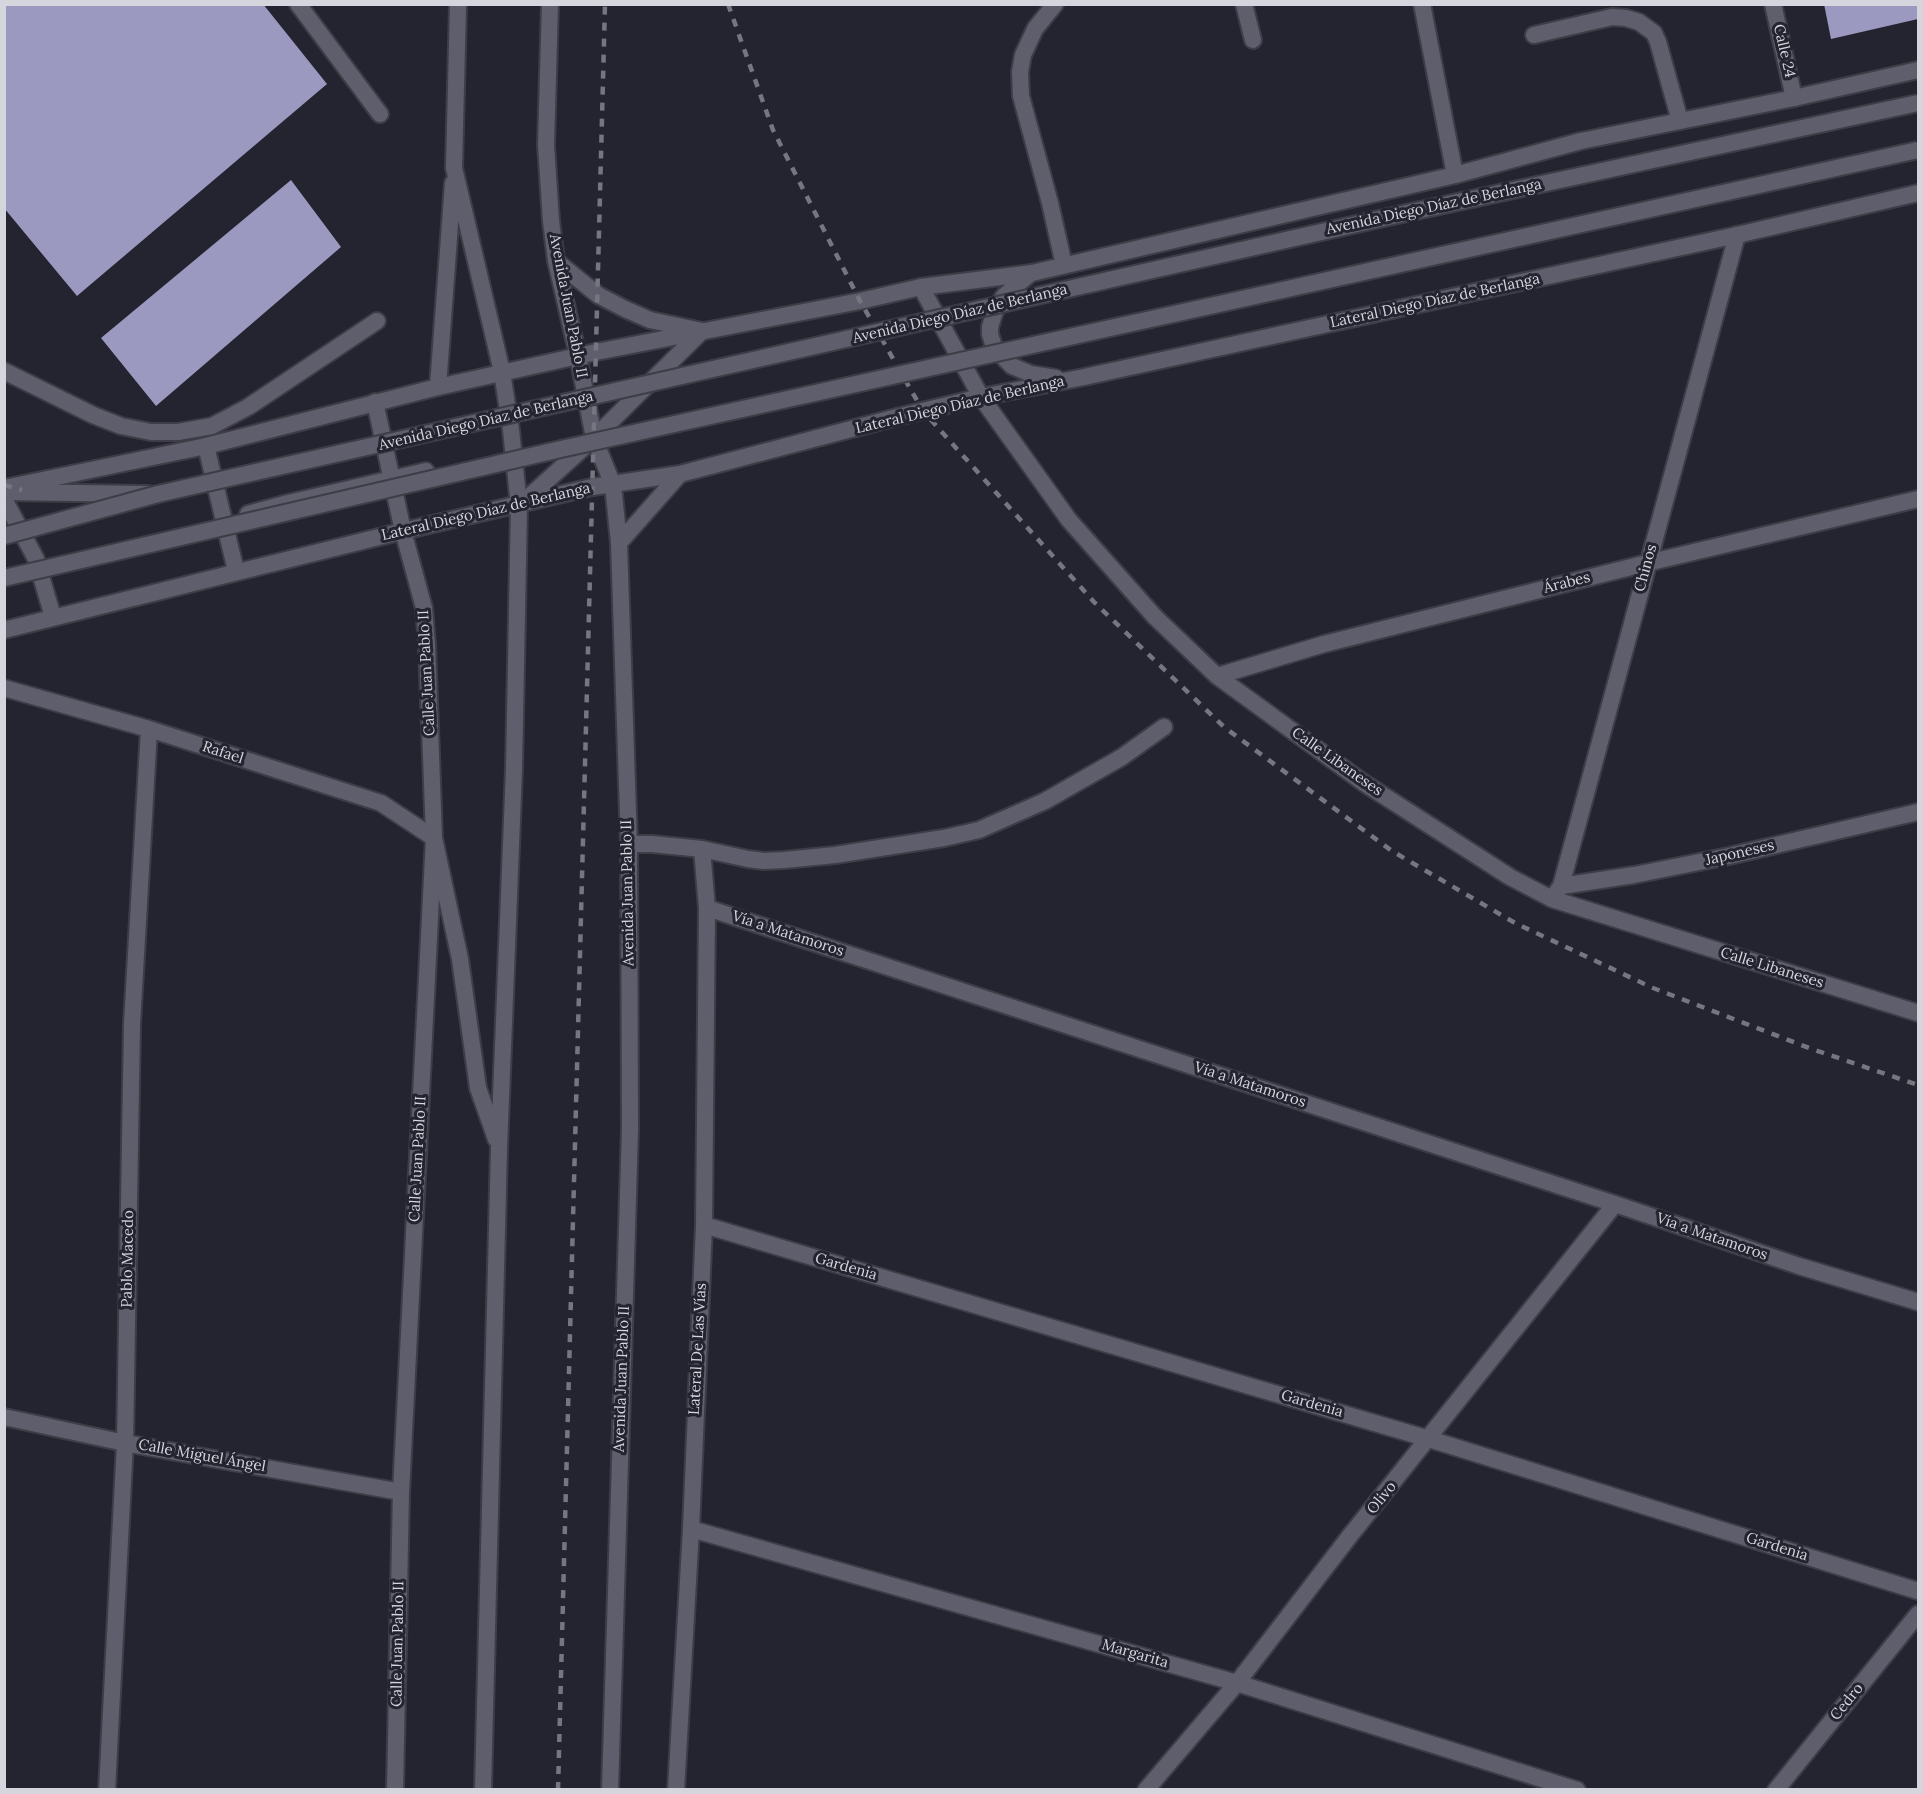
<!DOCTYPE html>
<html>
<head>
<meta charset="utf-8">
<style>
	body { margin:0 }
	#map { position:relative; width:1923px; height:1794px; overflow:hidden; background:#242330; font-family:Lora,serif }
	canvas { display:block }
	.frame { position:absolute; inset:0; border:6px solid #d5d5dd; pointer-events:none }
</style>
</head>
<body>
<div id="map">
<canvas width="1923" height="1794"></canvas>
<div class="frame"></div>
</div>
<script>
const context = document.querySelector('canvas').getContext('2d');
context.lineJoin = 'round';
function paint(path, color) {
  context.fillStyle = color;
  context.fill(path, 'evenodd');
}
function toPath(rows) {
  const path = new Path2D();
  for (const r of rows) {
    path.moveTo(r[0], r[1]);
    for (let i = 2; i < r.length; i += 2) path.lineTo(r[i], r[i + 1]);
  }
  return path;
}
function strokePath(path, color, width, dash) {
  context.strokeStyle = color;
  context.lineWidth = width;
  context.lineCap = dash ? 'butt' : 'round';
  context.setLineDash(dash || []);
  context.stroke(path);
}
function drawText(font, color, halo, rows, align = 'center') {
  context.font = font + ' Lora,serif';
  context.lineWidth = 6;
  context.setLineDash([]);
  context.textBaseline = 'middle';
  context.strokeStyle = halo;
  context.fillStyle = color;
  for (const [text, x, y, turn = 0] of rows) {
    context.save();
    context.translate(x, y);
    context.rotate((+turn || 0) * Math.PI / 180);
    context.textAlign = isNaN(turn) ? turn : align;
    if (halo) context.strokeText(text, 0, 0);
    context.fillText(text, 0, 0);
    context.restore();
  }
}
const building = toPath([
	[4,4,263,4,327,84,77,296,4,208],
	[1824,4,1918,4,1918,19,1831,39],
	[291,180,341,247,156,406,101,338]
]);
const service = toPath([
	[298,4,380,114],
	[1055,4,1035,29,1023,55,1020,72,1021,96,1050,203,1064,265],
	[1244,4,1253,40],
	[1422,4,1455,175],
	[1773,4,1794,98],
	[1534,35,1612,17,1626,18,1639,22,1654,33,1658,42,1680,121],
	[4,371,93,415,121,426,151,432,178,432,212,426,248,407,377,321],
	[375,402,403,531],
	[206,446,236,571],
	[248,514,288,503,426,471]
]);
const minor = toPath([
	[921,287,981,397,1069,520,1155,617,1217,676,1364,783,1510,877,1552,899,1918,1013],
	[1217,676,1324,644,1647,563,1918,499],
	[4,688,149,729,381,803,434,838],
	[629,844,652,844,702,849,707,908,1615,1204,1799,1266,1918,1302],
	[702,849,748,859,764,861,784,860,835,855,944,838,979,830,1045,801,1122,757,1164,727],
	[1561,886,1634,875,1729,856,1918,812],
	[1552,899,1561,886,1737,235],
	[704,1225,1429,1439,1918,1591],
	[4,1417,125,1443,401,1492],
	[691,1529,1237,1683,1577,1790],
	[107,1790,125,1443,132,1024,149,729],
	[676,1790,691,1529,704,1225,707,908],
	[1146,1790,1237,1683,1349,1537,1615,1204],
	[1776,1790,1918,1614]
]);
const tertiary = toPath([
	[1031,273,1004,296,995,311,990,327,990,334,994,347,1012,366,1031,374,1056,378],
	[4,488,206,446,438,387,596,352,860,301,921,287,1032,273,1455,175,1581,141,1794,98,1918,70],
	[4,499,36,559,53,617],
	[4,630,403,531,592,487,680,474,897,417,981,397,1084,377,1737,235,1918,193],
	[395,1790,401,1492,434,838,427,645,424,608,403,531]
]);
const secondary = toPath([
	[458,4,454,168,502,372,511,430,519,506,514,769,499,1148,483,1790],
	[550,4,546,145,551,221,556,261,578,356,594,438,613,485,619,543,629,844,630,1129,610,1790],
	[556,261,598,295,625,309,650,320,702,331],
	[438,387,453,183],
	[4,492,148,494],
	[519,506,594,438,702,331],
	[619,543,680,474],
	[434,838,460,959,478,1088,496,1139]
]);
const rail = toPath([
	[728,4,773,130,860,301,923,411,1094,602,1224,727,1392,851,1515,923,1653,988,1809,1048,1918,1085],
	[4,485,22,490],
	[558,1790,605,4]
]);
const secondaryBridge = toPath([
	[4,536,158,494,1388,217,1918,103],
	[4,578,561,449,1918,150]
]);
const streetNames = [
	["Calle 24",1784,51,77],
	["Avenida Diego Díaz de Berlanga",1434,207,-12],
	["Lateral Diego Díaz de Berlanga",1435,301,-12],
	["Avenida Juan Pablo II",568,306,79],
	["Avenida Diego Díaz de Berlanga",960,314,-13],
	["Lateral Diego Díaz de Berlanga",960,405,-13],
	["Avenida Diego Díaz de Berlanga",486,421,-13],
	["Lateral Diego Díaz de Berlanga",486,512,-13],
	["Chinos",1646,568,-75],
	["Árabes",1567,583,-14],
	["Calle Juan Pablo II",427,673,-93],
	["Rafael",223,753,18],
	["Calle Libaneses",1337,762,35],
	["Japoneses",1740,853,-13],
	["Avenida Juan Pablo II",628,893,-91],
	["Vía a Matamoros",788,934,18],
	["Calle Libaneses",1772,968,17],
	["Vía a Matamoros",1250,1085,18],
	["Calle Juan Pablo II",418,1159,-87],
	["Vía a Matamoros",1712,1237,19],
	["Pablo Macedo",128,1259,-89],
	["Gardenia",846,1267,16],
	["Lateral De Las Vías",698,1349,-87],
	["Avenida Juan Pablo II",622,1379,-88],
	["Gardenia",1312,1404,16],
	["Calle Miguel Ángel",202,1456,10],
	["Olivo",1382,1498,-51],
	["Gardenia",1777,1547,17],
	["Calle Juan Pablo II",398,1644,-89],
	["Margarita",1135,1654,16],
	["Cedro",1847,1702,-51]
];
paint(building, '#9c99c1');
strokePath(service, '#3e3d47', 20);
strokePath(minor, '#3e3d47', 20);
strokePath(tertiary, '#3e3d47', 20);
strokePath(secondary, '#3e3d47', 20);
strokePath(service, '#5f5e6c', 16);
strokePath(minor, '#5f5e6c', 16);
strokePath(tertiary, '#5f5e6c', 16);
strokePath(secondary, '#5f5e6c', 16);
strokePath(rail, '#767580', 4.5, [8, 8]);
strokePath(secondaryBridge, '#3e3d47', 20, []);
strokePath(secondaryBridge, '#5f5e6c', 16);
drawText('15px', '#d5d5dd', '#242330', streetNames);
</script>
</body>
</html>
